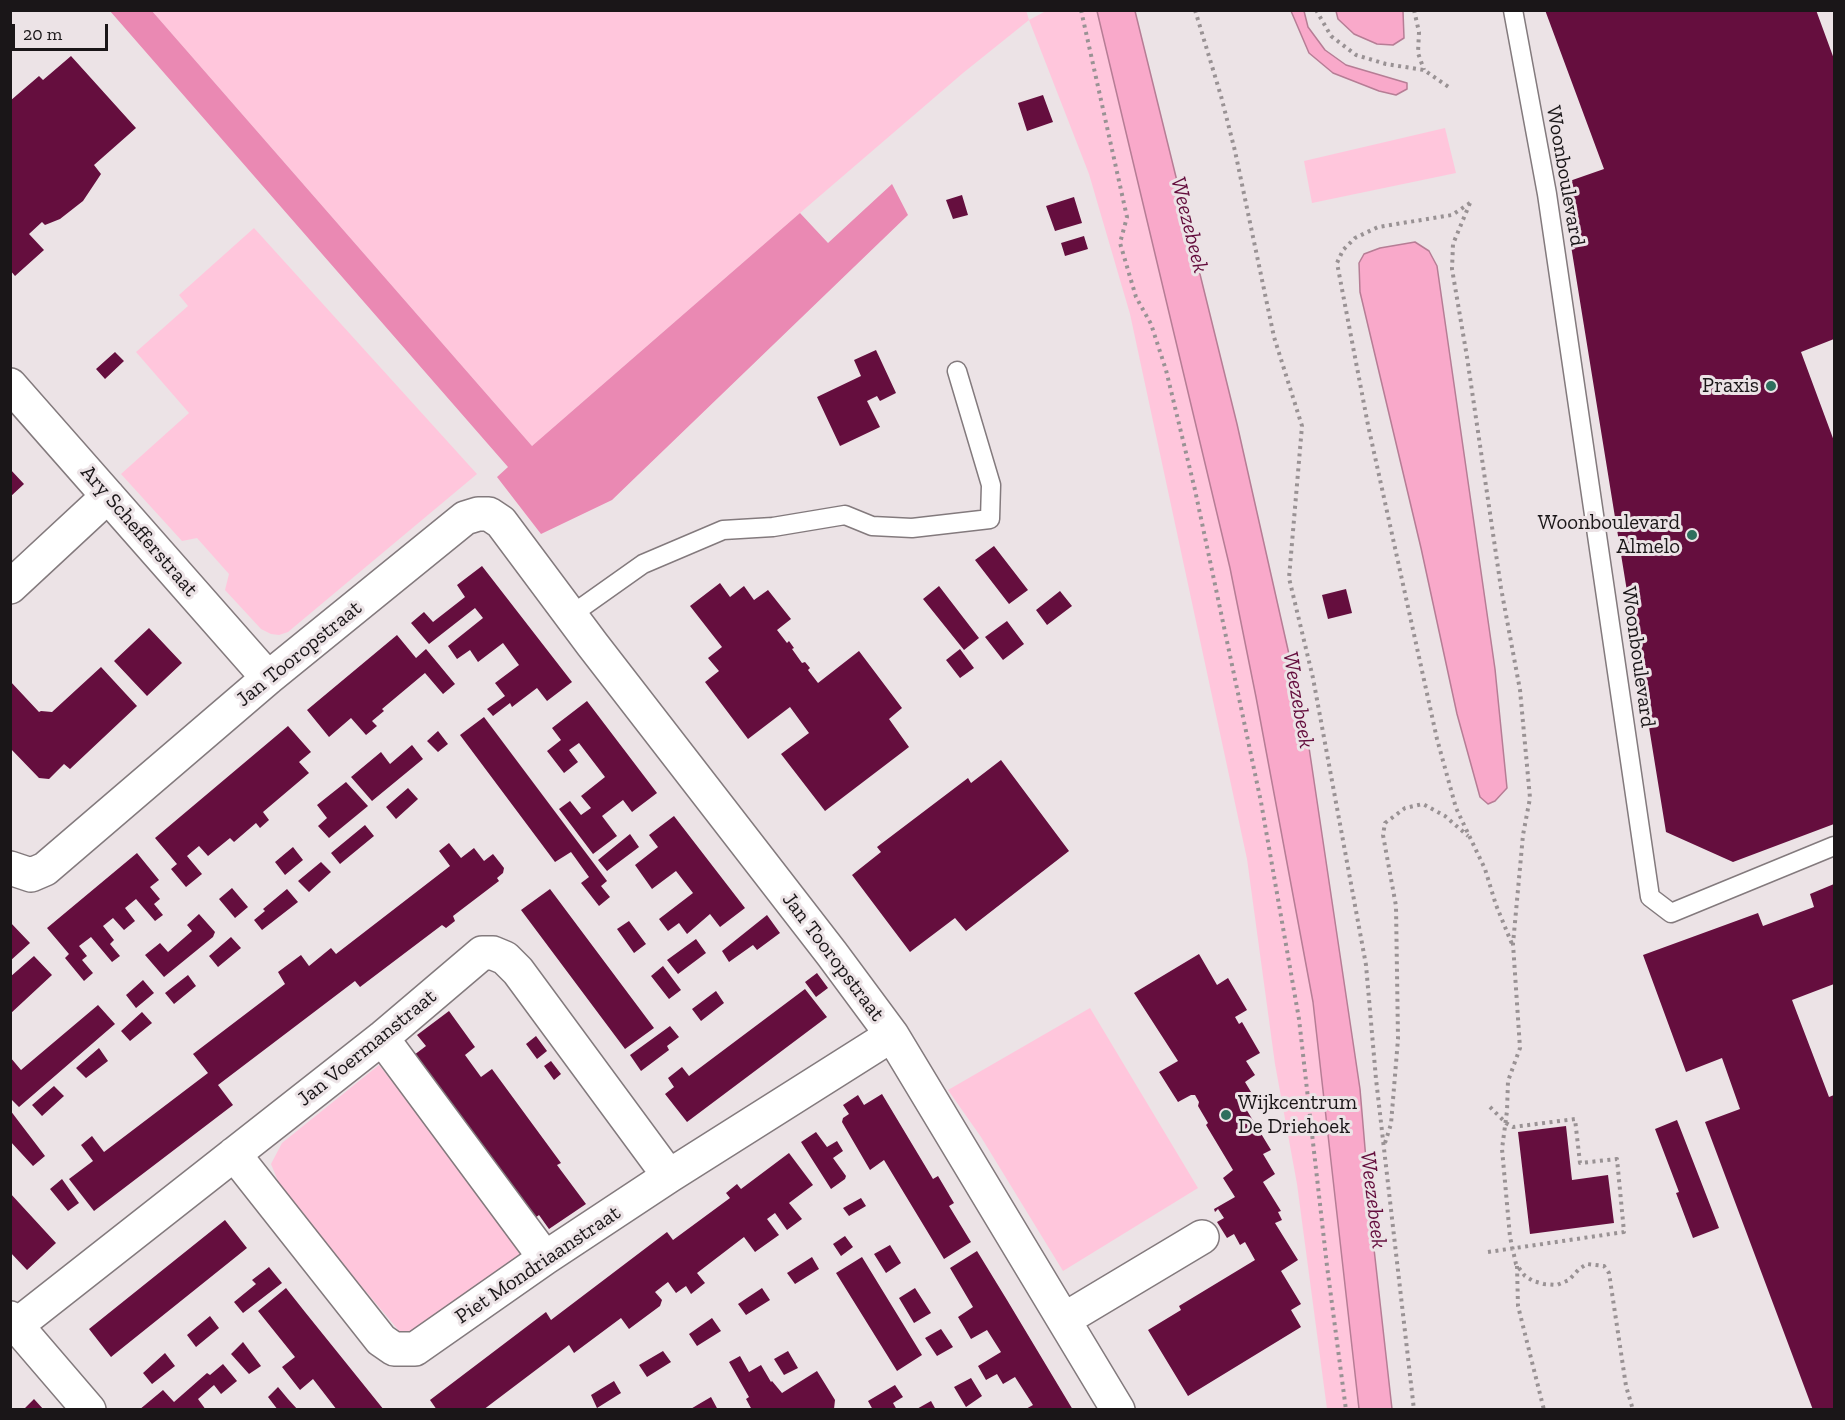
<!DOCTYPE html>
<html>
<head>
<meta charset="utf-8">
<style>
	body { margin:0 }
	#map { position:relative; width:1845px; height:1420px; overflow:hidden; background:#ece3e6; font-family:"Zilla Slab",serif }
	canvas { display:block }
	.frame { position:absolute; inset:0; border:12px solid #1a1618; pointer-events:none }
	.scale { position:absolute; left:12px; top:24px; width:96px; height:27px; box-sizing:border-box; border:3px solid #1a1618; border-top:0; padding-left:8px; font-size:18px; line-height:21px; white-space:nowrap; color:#1a1618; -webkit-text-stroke:4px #ece3e6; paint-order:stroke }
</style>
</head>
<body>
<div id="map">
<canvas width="1845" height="1420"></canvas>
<div class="frame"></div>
<div class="scale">20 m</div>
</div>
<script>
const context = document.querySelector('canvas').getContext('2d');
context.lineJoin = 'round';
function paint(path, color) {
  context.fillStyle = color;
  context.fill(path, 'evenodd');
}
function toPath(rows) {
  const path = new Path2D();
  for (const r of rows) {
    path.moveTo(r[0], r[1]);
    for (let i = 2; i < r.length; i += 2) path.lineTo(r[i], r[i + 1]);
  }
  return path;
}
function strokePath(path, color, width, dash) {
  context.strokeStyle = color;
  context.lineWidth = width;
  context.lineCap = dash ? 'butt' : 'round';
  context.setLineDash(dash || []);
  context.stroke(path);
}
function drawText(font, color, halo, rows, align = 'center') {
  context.font = font + ' "Zilla Slab",serif';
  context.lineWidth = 6;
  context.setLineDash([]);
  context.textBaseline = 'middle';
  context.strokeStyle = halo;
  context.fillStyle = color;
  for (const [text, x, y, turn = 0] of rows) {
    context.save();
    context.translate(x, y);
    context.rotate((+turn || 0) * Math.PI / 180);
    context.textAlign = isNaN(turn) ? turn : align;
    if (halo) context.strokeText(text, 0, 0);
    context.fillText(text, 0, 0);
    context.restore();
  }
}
const green = toPath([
	[1026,10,1029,20,1046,11,1097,11,1230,568,1256,697,1313,1002,1359,1409,1327,1409,1297,1184,1275,1064,1247,859,1130,314,1089,174,1029,20,963,73,800,213,532,446,152,11],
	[1445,128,1456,173,1312,203,1304,161],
	[254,228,477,474,288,632,279,635,271,634,261,629,225,590,229,574,197,538,182,541,121,474,189,413,136,352,188,306,179,295],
	[1090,1008,1198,1188,1063,1271,981,1137,948,1090],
	[379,1065,527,1253,406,1335,400,1332,283,1193,271,1164,282,1143]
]);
const forest = toPath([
	[110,11,152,11,532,446,800,213,828,243,892,184,908,215,612,500,541,534,497,477,508,467]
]);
const water = toPath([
	[1097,11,1135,11,1237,424,1307,734,1360,1089,1372,1231,1392,1409,1359,1409,1313,1002,1256,697,1230,568,1097,11],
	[1291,11,1304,11,1308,27,1325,50,1346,65,1407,83,1407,89,1396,95,1379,91,1333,73,1309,53,1291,11],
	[1336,11,1403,11,1404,38,1393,45,1377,44,1354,34,1338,19,1336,11],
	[1415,242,1429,251,1437,266,1495,669,1507,788,1495,801,1488,804,1480,797,1457,714,1421,548,1360,292,1359,263,1364,254,1380,248,1415,242]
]);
const building = toPath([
	[1545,10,1816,10,1834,59,1834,339,1801,352,1834,441,1834,824,1733,862,1666,832,1561,184,1604,169],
	[71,56,136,128,94,165,101,174,83,201,60,219,45,225,42,222,29,234,44,250,15,276,10,270,10,101,39,76,43,80],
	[1043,95,1053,122,1027,131,1018,103],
	[962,195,968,215,953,219,946,200],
	[1074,197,1082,223,1055,231,1046,206],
	[1084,236,1088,249,1065,256,1061,243],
	[876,350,896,393,880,401,877,396,867,401,880,427,840,446,817,397,861,376,854,360],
	[115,352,124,361,105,379,96,369],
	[10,469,24,484,10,497],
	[994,546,1028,590,1009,604,975,560],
	[482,566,572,682,547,701,537,688,512,707,510,703,493,716,487,709,505,696,495,683,519,665,503,643,478,662,470,650,457,659,448,646,483,618,475,608,429,644,411,623,424,612,433,622,465,597,457,585],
	[720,583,730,597,744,586,754,600,768,590,791,619,777,630,787,643,789,641,794,648,792,649,802,663,805,662,810,668,808,670,818,683,859,651,902,708,889,719,909,747,825,811,781,754,809,733,790,707,748,739,705,682,719,671,708,658,722,647,690,606],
	[939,586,979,638,964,650,923,599],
	[1346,589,1352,613,1328,619,1322,595],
	[1060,591,1072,606,1047,625,1036,610],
	[1007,621,1024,644,1003,660,985,637],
	[149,628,182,663,147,696,114,661],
	[397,635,416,658,426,649,455,684,443,694,425,673,382,709,384,711,372,721,377,726,366,735,351,718,329,737,307,710],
	[960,649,974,668,960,678,946,660],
	[101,667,137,706,70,769,64,764,49,779,39,778,10,748,10,681,39,712,41,711,52,712],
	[587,701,657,793,632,812,623,800,602,816,617,836,593,854,559,809,570,801,581,815,591,808,581,796,605,777,579,743,569,750,578,762,564,773,547,751,561,740,552,728],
	[484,717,607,881,601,886,610,897,599,906,581,883,589,877,571,852,555,862,460,735],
	[288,726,311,752,299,762,309,773,263,812,269,820,260,828,256,823,234,842,230,838,208,856,199,846,187,856,202,874,186,887,171,869,177,864,155,838],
	[438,731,448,744,438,752,427,741],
	[412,745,423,759,372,801,351,777,381,752,390,764],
	[1001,760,1069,851,966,931,955,918,910,952,852,875,881,852,877,847,968,778,971,783],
	[346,782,368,806,329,838,318,826,327,818,317,805],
	[408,788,418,799,396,819,386,807],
	[674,816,745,908,720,927,710,914,687,934,679,923,668,931,659,919,693,893,676,871,652,889,635,865,658,847,649,835],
	[365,825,374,836,340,864,331,853],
	[630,834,639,847,607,871,598,860],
	[449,843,461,858,474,848,484,861,493,854,504,868,503,873,497,878,499,881,453,916,455,921,446,928,442,925,360,987,355,981,218,1085,233,1105,94,1211,69,1179,93,1161,81,1145,92,1136,104,1152,208,1073,193,1054,285,984,278,972,301,955,309,966,331,948,336,954,450,866,439,851],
	[293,847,303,860,285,875,275,862],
	[137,853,159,880,150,887,160,899,154,904,163,915,155,921,136,899,125,908,135,921,124,930,113,918,103,926,114,940,110,944,120,956,112,962,91,937,79,946,87,956,82,960,93,973,84,981,65,958,69,954,47,928],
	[321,862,331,872,309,892,298,881],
	[1834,884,1834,984,1792,1000,1829,1097,1834,1095,1834,1410,1813,1410,1705,1122,1740,1109,1722,1058,1686,1072,1643,955,1758,913,1763,926,1814,907,1810,894],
	[232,888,248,907,235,918,219,899],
	[287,889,298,902,262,930,254,920,265,911,263,909],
	[550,889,654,1028,625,1049,521,910],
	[199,914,215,932,213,937,164,977,145,955,160,943,168,952,192,931,187,925],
	[767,915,780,933,757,950,753,945,729,962,722,951],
	[629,921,646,944,634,953,617,929],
	[10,922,30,943,10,961],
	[231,937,241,948,218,967,209,956],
	[696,939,706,953,678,974,667,960],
	[1199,954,1217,985,1228,978,1247,1010,1235,1017,1239,1024,1242,1022,1260,1053,1246,1061,1255,1075,1245,1082,1254,1097,1243,1104,1271,1150,1263,1154,1275,1174,1263,1182,1281,1211,1278,1212,1282,1220,1275,1223,1298,1260,1281,1271,1301,1304,1291,1310,1301,1327,1188,1396,1148,1330,1181,1310,1179,1306,1255,1260,1245,1242,1240,1245,1234,1234,1227,1238,1217,1222,1224,1218,1218,1209,1215,1212,1214,1209,1235,1197,1223,1178,1233,1170,1206,1125,1208,1123,1198,1106,1199,1102,1195,1095,1191,1095,1178,1102,1159,1072,1178,1061,1134,993],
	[34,956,52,975,10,1014,10,977],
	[663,966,681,990,669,999,651,976],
	[817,973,828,988,816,997,805,982],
	[188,975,196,986,174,1004,165,993],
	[143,980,154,993,136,1008,126,995],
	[805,989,827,1017,687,1122,665,1094,674,1087,668,1078,682,1067,689,1076],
	[716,991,724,1003,701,1021,692,1009],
	[98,1005,115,1024,19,1107,10,1098,10,1057,21,1070],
	[449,1011,475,1047,465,1055,481,1077,492,1069,561,1163,557,1165,586,1204,549,1229,539,1215,535,1218,414,1055,426,1046,417,1035],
	[142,1012,152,1023,130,1041,121,1031],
	[670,1026,679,1037,667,1046,669,1050,641,1071,630,1055],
	[536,1036,547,1051,537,1059,526,1044],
	[99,1048,108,1061,86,1078,76,1068],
	[551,1061,561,1074,554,1080,544,1066],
	[54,1086,64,1096,42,1116,32,1105],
	[882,1094,933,1179,938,1176,954,1203,949,1206,971,1242,944,1259,884,1160,870,1170,842,1122,843,1118,849,1114,843,1105,858,1095,864,1105],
	[10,1110,45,1156,33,1166,10,1141],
	[1677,1120,1719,1228,1693,1238,1676,1193,1679,1192,1655,1129],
	[1566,1126,1572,1180,1608,1175,1614,1223,1530,1234,1518,1132],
	[816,1132,827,1147,837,1141,843,1151,833,1158,846,1176,845,1179,831,1189,801,1142],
	[789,1153,813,1185,789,1203,802,1219,787,1230,775,1213,767,1219,779,1235,755,1252,744,1237,697,1273,705,1283,691,1294,686,1286,676,1293,668,1282,655,1292,662,1300,660,1306,629,1329,621,1318,574,1353,569,1345,483,1410,437,1410,430,1400,546,1312,551,1320,667,1232,673,1240,730,1198,726,1193,737,1184,741,1189],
	[62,1179,79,1203,68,1211,50,1189],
	[10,1193,56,1243,27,1270,10,1252],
	[861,1198,866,1206,849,1216,843,1208],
	[225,1220,247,1248,111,1357,89,1329],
	[845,1236,853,1247,841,1256,833,1244],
	[890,1245,901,1263,886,1273,874,1254],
	[977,1251,1007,1300,1073,1410,1024,1410,1033,1405,1015,1377,1003,1384,997,1374,986,1380,978,1366,1001,1352,987,1330,971,1339,964,1327,958,1317,973,1307,950,1268],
	[812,1257,819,1269,795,1284,787,1273],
	[862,1257,922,1355,897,1371,836,1273],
	[269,1267,282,1283,243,1313,234,1302,256,1284,252,1280],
	[286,1288,305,1312,384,1410,337,1410,313,1379,300,1390,282,1367,295,1357,258,1311],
	[762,1288,770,1300,746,1315,738,1304],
	[915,1288,931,1313,914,1323,899,1298],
	[210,1316,219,1328,196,1347,187,1335],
	[712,1318,721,1331,697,1346,689,1334],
	[941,1329,953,1347,937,1356,925,1338],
	[243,1342,261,1366,249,1374,231,1354],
	[663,1351,671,1362,647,1377,639,1365],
	[788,1351,798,1368,784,1375,774,1359],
	[165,1353,175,1366,152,1384,143,1373],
	[740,1356,749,1372,761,1365,771,1382,772,1381,782,1393,817,1371,835,1400,834,1409,752,1410,746,1399,749,1397,729,1362],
	[223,1364,237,1381,221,1394,214,1385,198,1399,206,1410,139,1410,163,1390,174,1402,207,1373,210,1375],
	[971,1378,982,1396,966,1407,954,1387],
	[614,1381,621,1393,597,1408,591,1395],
	[895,1385,903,1397,893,1403,897,1410,873,1410,868,1401],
	[278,1387,288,1399,298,1410,278,1410,268,1397],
	[711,1397,718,1410,689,1410,699,1404],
	[34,1399,44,1410,23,1410],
	[931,1401,936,1410,915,1410]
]);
const path = toPath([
	[1081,10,1127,217,1120,243,1136,297,1151,324,1166,370,1195,490,1261,802,1299,1019,1327,1266,1346,1410],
	[1195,10,1221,96,1235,151,1274,337,1302,426,1289,578,1313,678,1366,965,1376,1079,1414,1410],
	[1316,10,1331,36,1356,55,1386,64,1424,70,1450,88],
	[1414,10,1419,32,1418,53,1424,70],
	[1470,203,1453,244,1452,269,1467,357,1501,588,1520,690,1530,798,1523,835,1513,944,1520,1048,1508,1081,1507,1111,1502,1149,1510,1237,1516,1264,1525,1276,1533,1281,1544,1284,1557,1285,1569,1280,1579,1269,1587,1264,1604,1266,1609,1273,1626,1386,1633,1410],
	[1470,203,1452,215,1378,227,1355,238,1343,250,1337,263,1368,425,1437,739,1456,808,1485,869,1496,905,1512,944],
	[1385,1143,1391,1124,1398,1039,1396,906,1383,835,1385,823,1405,808,1423,804,1445,816,1468,836],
	[1488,1252,1624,1232,1617,1159,1580,1163,1575,1119,1513,1127,1506,1123,1488,1105],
	[1517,1266,1518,1306,1544,1410]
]);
const lane = toPath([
	[1513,10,1547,194,1650,897,1671,913,1834,846],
	[571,615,643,564,723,530,773,527,845,515,872,526,912,528,990,519,991,485,957,371]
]);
const street = toPath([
	[10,385,268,678],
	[10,587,108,496],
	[10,868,31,875,45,869,268,678,465,518,478,514,489,514,501,522,592,644,832,954,892,1035,1118,1410],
	[382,1038,545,1258],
	[234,1154,381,1340,394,1349,415,1349,545,1258,669,1176,892,1035],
	[10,1318,89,1410],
	[1065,1319,1202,1237],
	[17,1325,382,1038,482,953,493,953,505,958,518,971,669,1176]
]);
const markers = [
	[1771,386,6,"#2e6f5d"],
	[1692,535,6,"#2e6f5d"],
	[1226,1115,6,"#2e6f5d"]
];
const streetNames = [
	["Woonboulevard",1565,176,80],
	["Ary Schefferstraat",139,531,49],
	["Jan Tooropstraat",299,654,-39],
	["Woonboulevard",1638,657,82],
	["Jan Tooropstraat",833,957,53],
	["Jan Voermanstraat",367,1048,-39],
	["Piet Mondriaanstraat",538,1265,-34]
];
const poiNames = [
	["Praxis",1759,386],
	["Woonboulevard",1680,523],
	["Almelo",1680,547],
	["Wijkcentrum",1238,1103,"left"],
	["De Driehoek",1238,1127,"left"]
];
const waterNames = [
	["Weezebeek",1189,225,76],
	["Weezebeek",1298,700,80],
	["Weezebeek",1373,1200,83]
];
paint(green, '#ffc6dc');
paint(forest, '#ea89b3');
paint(water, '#f9a9ca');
strokePath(water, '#b67d95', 1.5);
paint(building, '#650e3e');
strokePath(lane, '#837a7d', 21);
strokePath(street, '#837a7d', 36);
strokePath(path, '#999294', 4, [3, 4.5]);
strokePath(lane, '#fff', 18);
strokePath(street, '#fff', 33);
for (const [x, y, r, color] of markers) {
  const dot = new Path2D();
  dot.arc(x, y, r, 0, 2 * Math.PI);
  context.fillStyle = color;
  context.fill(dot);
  strokePath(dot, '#ece3e6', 2);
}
drawText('21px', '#1a1618', '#ece3e6', streetNames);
drawText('21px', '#1a1618', '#ece3e6', poiNames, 'right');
drawText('italic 22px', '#630c3c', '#ece3e6', waterNames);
</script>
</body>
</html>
